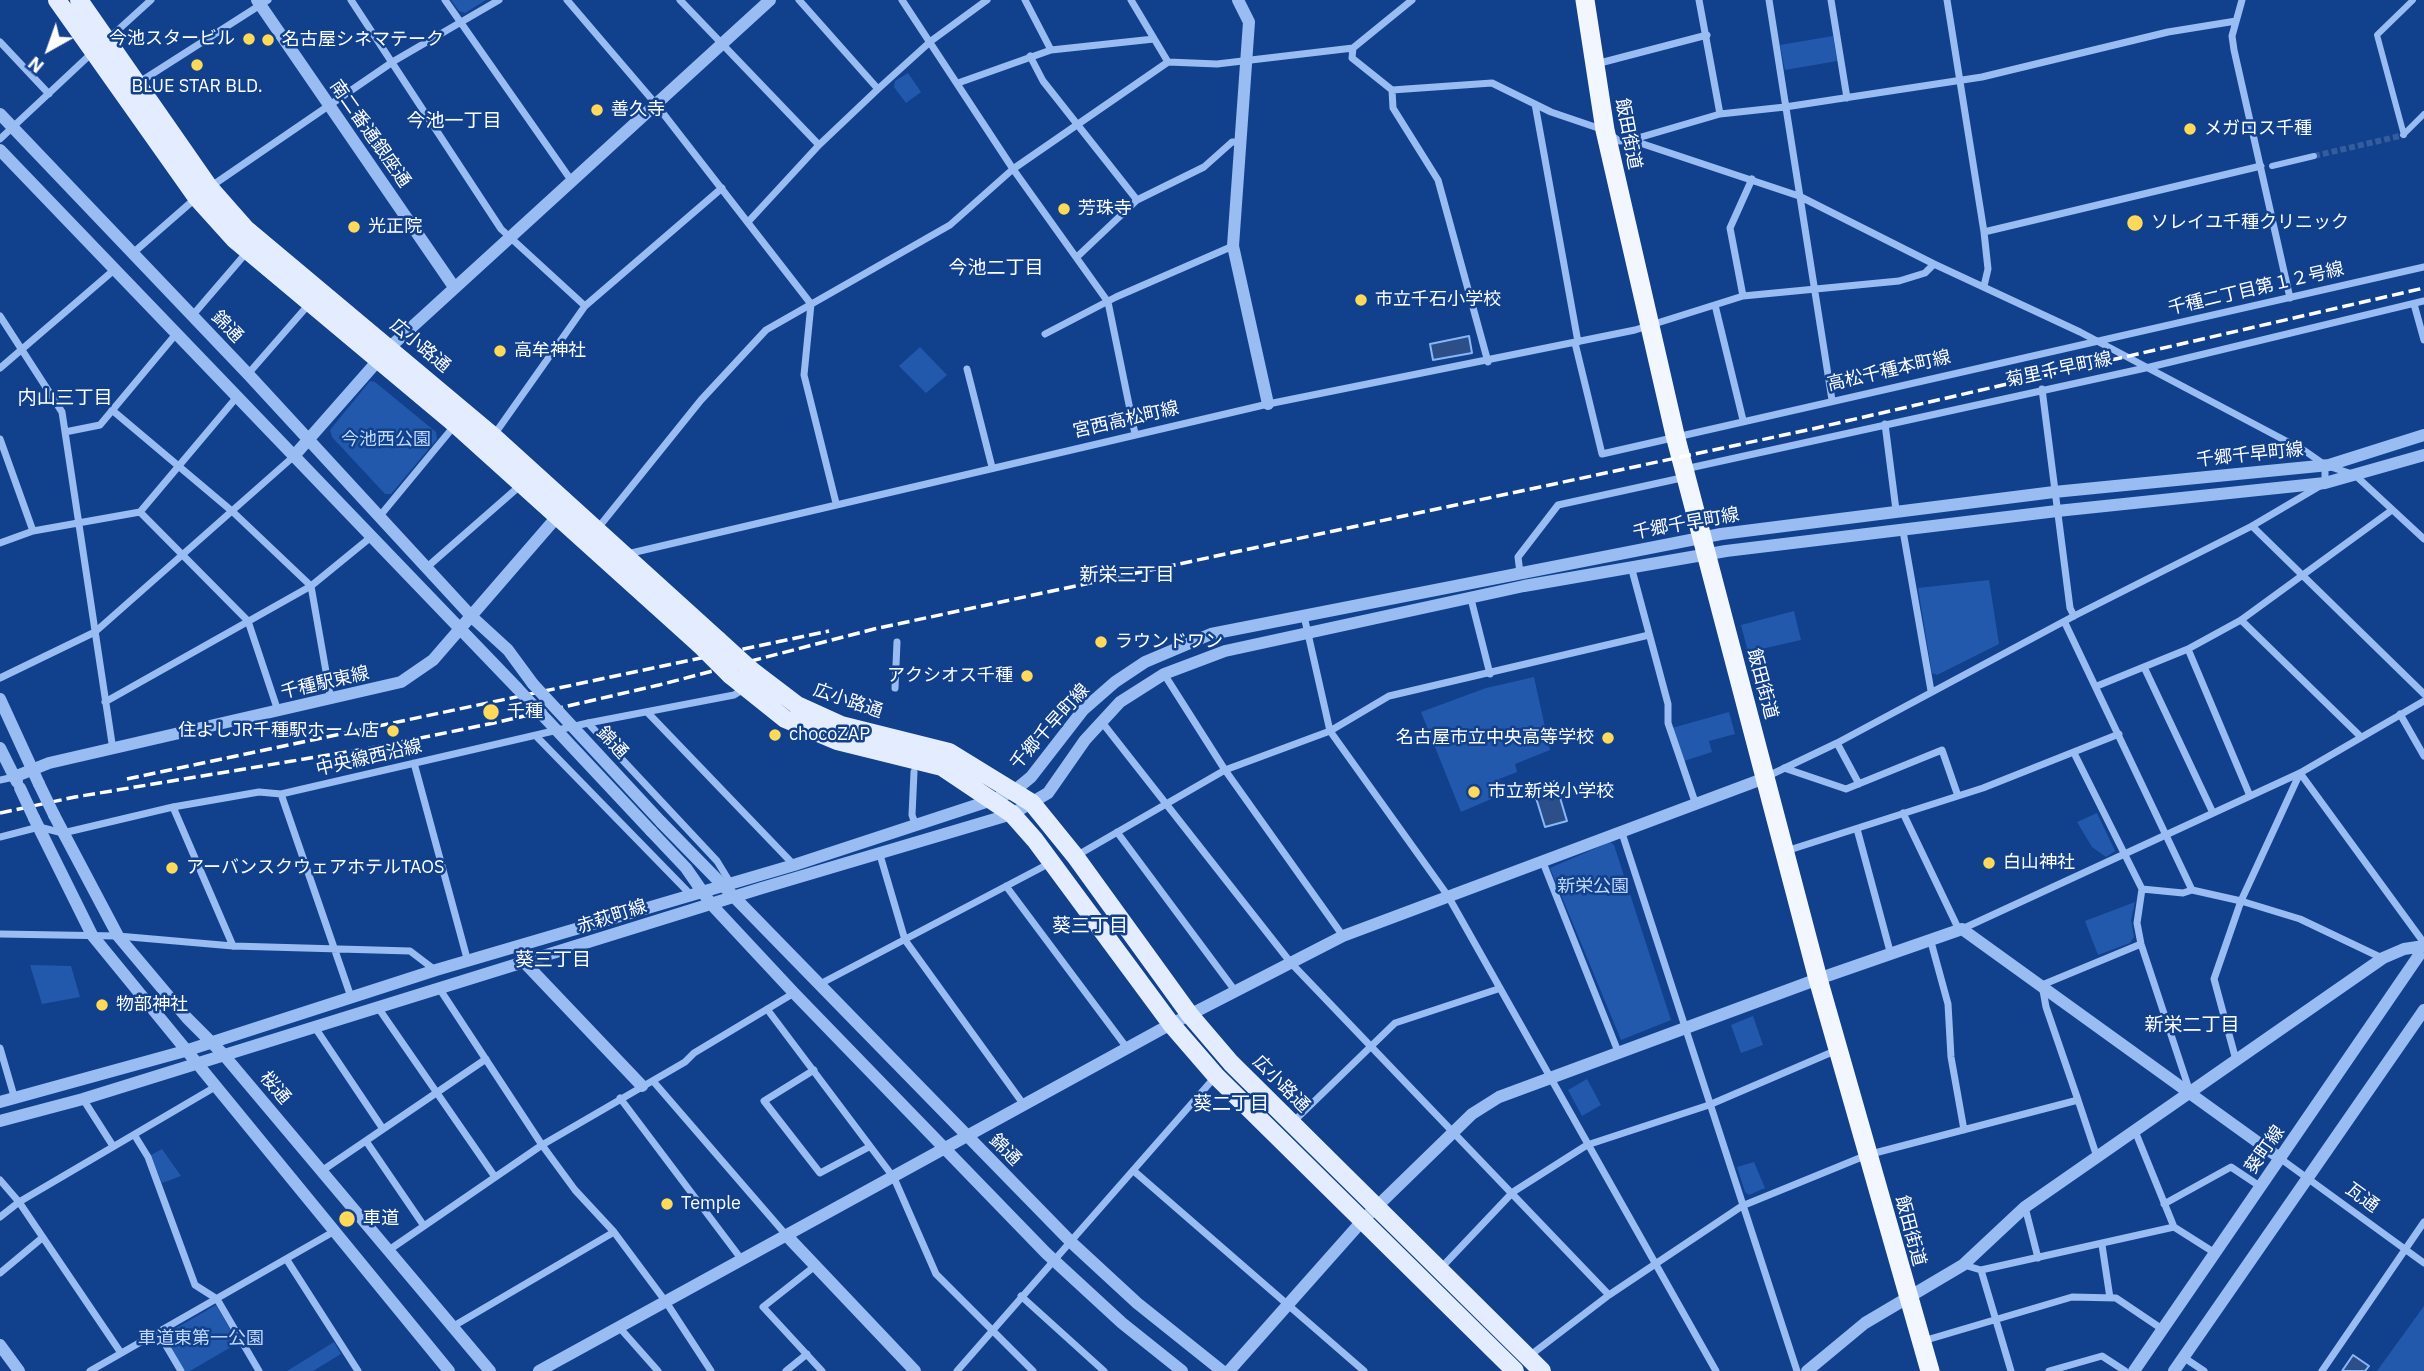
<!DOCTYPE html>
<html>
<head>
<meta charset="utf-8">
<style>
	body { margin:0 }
	#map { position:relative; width:2424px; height:1371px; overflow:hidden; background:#11408d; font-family:"IBM Plex Sans",sans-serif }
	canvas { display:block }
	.north { position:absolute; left:14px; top:14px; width:70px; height:70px; -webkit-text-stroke:5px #11408d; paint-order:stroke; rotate:220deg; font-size:19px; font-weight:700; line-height:28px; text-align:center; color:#fff }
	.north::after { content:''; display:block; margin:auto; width:24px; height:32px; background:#fff; clip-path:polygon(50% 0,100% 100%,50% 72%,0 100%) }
</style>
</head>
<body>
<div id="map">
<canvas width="2424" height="1371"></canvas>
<div class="north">N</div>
</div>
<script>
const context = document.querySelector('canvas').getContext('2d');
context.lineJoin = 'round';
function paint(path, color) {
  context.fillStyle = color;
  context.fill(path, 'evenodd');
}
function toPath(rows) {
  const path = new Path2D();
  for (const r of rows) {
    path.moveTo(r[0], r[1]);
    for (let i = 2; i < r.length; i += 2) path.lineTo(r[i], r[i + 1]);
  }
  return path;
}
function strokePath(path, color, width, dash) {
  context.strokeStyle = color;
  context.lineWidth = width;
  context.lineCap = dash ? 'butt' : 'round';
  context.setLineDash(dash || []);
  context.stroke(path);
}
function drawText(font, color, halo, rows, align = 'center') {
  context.font = font + ' "IBM Plex Sans","Noto Sans JP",sans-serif';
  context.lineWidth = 5;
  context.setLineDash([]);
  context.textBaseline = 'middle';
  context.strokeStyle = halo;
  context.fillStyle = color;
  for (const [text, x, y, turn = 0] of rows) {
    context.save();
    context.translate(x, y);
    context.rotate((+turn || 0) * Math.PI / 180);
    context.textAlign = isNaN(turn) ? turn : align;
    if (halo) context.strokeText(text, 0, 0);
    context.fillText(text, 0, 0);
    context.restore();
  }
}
const green = toPath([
	[451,0,486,0,465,13,459,11],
	[1833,36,1837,61,1785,70,1780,45],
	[908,73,921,92,906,103,894,87,895,81],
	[920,347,947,375,926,393,899,366],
	[370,381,375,382,436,432,437,439,391,494,385,494,332,437,330,430],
	[1989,580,1999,644,1937,675,1932,673,1918,588],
	[1794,611,1801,640,1748,652,1741,625],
	[1534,677,1550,750,1515,764,1517,772,1499,779,1505,793,1461,812,1421,712,1486,688],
	[1729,712,1735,734,1709,741,1712,752,1684,761,1672,728],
	[2097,813,2115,851,2106,857,2092,847,2077,822],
	[1610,842,1614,845,1671,1020,1621,1040,1550,868],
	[2135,902,2131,920,2134,937,2130,943,2098,955,2085,921],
	[30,965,71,966,80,997,42,1004],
	[1753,1016,1763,1045,1741,1053,1731,1025],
	[1587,1079,1601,1105,1582,1116,1568,1090],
	[162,1149,181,1176,162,1183,151,1155],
	[1754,1162,1765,1188,1749,1195,1745,1192,1737,1167],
	[216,1305,238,1343,190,1371,185,1371,164,1335],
	[2424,1306,2424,1371,2377,1371],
	[334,1342,341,1354,313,1371,287,1371]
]);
const water = toPath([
	[1469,336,1472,353,1433,360,1430,344,1469,336],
	[1555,781,1567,821,1545,827,1533,788,1555,781],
	[2353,1355,2369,1366,2365,1371,2342,1371,2353,1355]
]);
const pedestrianTunnel = toPath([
	[2314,156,2400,136]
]);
const pedestrian = toPath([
	[2403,135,2424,114],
	[2404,135,2377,35,2413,0],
	[2272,166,2314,156]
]);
const minor = toPath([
	[351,0,501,229,585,306],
	[445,0,571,180],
	[567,0,655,103,811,304,804,375,836,503],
	[680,0,819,145],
	[799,0,878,89],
	[902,0,1013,169,1108,302,1135,434],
	[1025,0,1051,50],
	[1131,0,1168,62],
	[1699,0,1720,114],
	[1769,0,1832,400],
	[1831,0,1847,98],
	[1947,0,1984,232,1988,269,1984,286],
	[2242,0,2232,36,2234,50,2290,298],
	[107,40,151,0],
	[0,42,49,94],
	[1353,48,1412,0],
	[1030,56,1043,81,1137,200],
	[1596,64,1707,35],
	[138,83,268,0],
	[958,83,1051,50,1154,39],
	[1392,90,1393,108,1438,180,1488,362],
	[1535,104,1578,342],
	[1611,135,1619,141,1631,140,1799,196,1934,264,2080,332,2305,451,2325,465,2355,475,2424,539],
	[0,139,93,52],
	[1631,140,1720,114,1785,107,1982,77,2168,32,2236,21],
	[210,187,394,61,499,0],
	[748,222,819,145,878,89,931,41,987,0],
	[1984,232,2261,166],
	[133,253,196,198],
	[1078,256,1137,200,1204,167,1232,142,1240,142],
	[1743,296,1730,228,1752,179],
	[2414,304,2424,340],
	[1715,305,1743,420],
	[0,316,62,412,113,750],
	[192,316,247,252],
	[1045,334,1116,297,1233,246],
	[1575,343,1602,454,2424,267],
	[0,368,114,270],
	[967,369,992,467],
	[248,374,310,303],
	[2042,389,2070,608,2074,616],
	[112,410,233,512,311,586,331,700],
	[1885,424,1896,510],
	[65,432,100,425,176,334],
	[494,435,585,306,722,188],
	[0,439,33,531],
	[1685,469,2150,367,2424,301],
	[140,512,248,621,278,711],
	[379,517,455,425],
	[2252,526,2424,694],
	[598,528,701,400,766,330,950,225,1013,169,1168,62,1217,64,1353,48,1352,58,1392,90,1492,83,1551,112,1601,129],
	[1903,531,1931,691],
	[0,543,33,531,140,512,236,398],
	[627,554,1268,404,1635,330,1743,296,1899,281,1925,273,1934,264],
	[426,568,522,484],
	[1632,570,1668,704,1668,723,1695,802],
	[1520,573,1518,557,1558,505,1686,477],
	[1471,599,1490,674],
	[1304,616,1330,731,1448,896,1716,1371],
	[2241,620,2361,737],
	[2065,623,2192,890],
	[2188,649,2250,796],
	[2144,667,2213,813],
	[1164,674,1225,770,1343,936],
	[0,678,95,632,293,457],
	[2097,686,2188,649,2241,620,2392,510],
	[895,688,897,642],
	[105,702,311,586,371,537],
	[649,714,794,865],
	[2400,714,2424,756],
	[1101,721,1291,963,1609,1295],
	[588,723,717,861,731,884],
	[536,736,692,896],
	[1837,743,1859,784],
	[2074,753,2142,889,2183,893,2192,890,2241,901,2300,919,2382,958],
	[414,763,468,962],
	[1784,768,1846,789,1942,750,1958,796],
	[914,772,912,815,916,826],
	[1766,777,1837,743,2074,616,2252,526,2325,483,2325,465],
	[0,780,14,777],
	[281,794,351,997],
	[173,807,233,946],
	[1903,813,1959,930],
	[1857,829,1891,955],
	[1621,830,1797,1371],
	[1117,832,1236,992],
	[0,837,39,827,63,833,173,807,259,792,281,794,588,723,734,695,744,689],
	[1786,851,1983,788,2119,734],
	[880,855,905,940,1024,1105],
	[1076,856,1225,770,1330,731,1389,696,1649,635],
	[1542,860,1619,1054],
	[1006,886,1127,1048],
	[2142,889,2137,923,2141,944,2190,1092],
	[1962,929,2300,773,2424,701],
	[0,934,118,936,233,946,410,951,435,970],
	[1931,942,1948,1004,1951,1057,1964,1130],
	[820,984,1052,862],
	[439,988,542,1145,575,1190,614,1232,666,1302,711,1371],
	[379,1009,495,1177],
	[767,1009,894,1178,936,1274,1033,1371],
	[314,1026,383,1129],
	[0,1048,14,1096],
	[2236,1060,2214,979,2241,901,2300,773,2424,943],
	[814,1070,764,1101,820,1173,869,1147],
	[653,1081,787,1236],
	[620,1098,742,1260],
	[83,1099,113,1146],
	[2078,1100,2046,1007,2042,985,2141,944],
	[1292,1123,1395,1023,1498,989],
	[2135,1131,2174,1227],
	[135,1136,148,1157,195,1285,217,1299,259,1371],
	[366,1141,424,1226],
	[2281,1159,2424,1263],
	[323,1170,486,1059],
	[1135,1172,1364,1371],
	[0,1180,19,1202,121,1353],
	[2164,1204,2231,1167,2261,1187],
	[2025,1207,2038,1258],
	[0,1217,19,1202,215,1087],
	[2102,1245,2110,1298],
	[389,1250,542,1145,685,1062,694,1053,794,993],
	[287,1260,358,1371],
	[1964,1265,1981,1270,2011,1371],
	[815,1266,763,1307,822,1371],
	[1440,1269,1513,1192,1587,1145,1709,1105,1837,1050],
	[1981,1270,2174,1227,2215,1253],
	[0,1273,42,1238],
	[1021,1296,1104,1371],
	[452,1327,614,1232],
	[619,1327,658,1371],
	[158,1332,181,1371],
	[1923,1341,2072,1297,2116,1298,2162,1329],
	[1528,1357,1609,1295,1742,1206,1867,1155,2078,1100,2097,1157],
	[2183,1357,2204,1371],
	[90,1371,333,1232],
	[786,1371,807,1354],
	[957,1371,1215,1077],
	[2049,1371,2102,1356,2125,1371],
	[2322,1371,2424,1222]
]);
const tertiary = toPath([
	[257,0,454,287],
	[1238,0,1249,22,1233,246,1268,404],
	[0,114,248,374,472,617,508,650,533,684],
	[0,150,517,688],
	[293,457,389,348,770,0],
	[0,699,39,784],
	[0,748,17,782],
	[14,777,49,763,401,682,433,660,562,511],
	[54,815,118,936,187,1018,223,1054,490,1371],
	[34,818,92,935,449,1371],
	[661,822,1072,1243,1137,1303,1222,1371],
	[651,831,686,868,711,904,794,993,1046,1253,1122,1323,1182,1371],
	[518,946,525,963,642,1086],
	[0,1102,185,1051,436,970,794,865,992,800,1014,791,1031,777,1083,710,1115,682,1145,662,1211,634,1721,534,2054,492,2329,465,2424,435],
	[0,1121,83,1099,762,888,1012,814,1048,793,1085,740,1120,702,1164,674,1225,651,1524,586,1726,551,2057,511,2325,483,2424,455],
	[787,1236,915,1371],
	[0,1345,19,1371],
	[539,1371,1160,1030,1343,936,1765,778],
	[1229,1371,1363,1220,1472,1114,1499,1097,1818,979,1962,929,2281,1159],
	[1807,1371,1865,1323,1963,1265,2025,1207,2383,958,2404,949,2424,946],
	[2134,1371,2424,948],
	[2174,1371,2424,1010]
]);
const primary = toPath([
	[57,0,197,198,234,239,455,424,699,644],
	[79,0,209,187,246,229,493,436,718,640],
	[751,670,797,705,841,725,949,752,1032,803,1075,856,1190,1015,1231,1063,1542,1371],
	[730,675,785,719,837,741,942,767,1012,814,1035,840,1171,1024,1216,1076,1515,1371]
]);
const trunk = toPath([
	[1585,0,1605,130,1675,435,1818,979,1930,1371]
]);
const rail = toPath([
	[127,779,829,631],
	[0,813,75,797,371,748,494,723,659,685,874,629,1812,429,2424,288]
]);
const tertiaryBridge = toPath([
	[533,684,661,822],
	[517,688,651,831],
	[39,784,54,815],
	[20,788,34,818]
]);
const primaryBridge = toPath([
	[718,640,751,670],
	[699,644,730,675]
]);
const markers = [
	[249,39,7,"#ffd95a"],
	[268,40,7,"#ffd95a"],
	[197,65,7,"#ffd95a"],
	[597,110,7,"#ffd95a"],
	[2190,129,7,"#ffd95a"],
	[1064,209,7,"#ffd95a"],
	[2135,223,9,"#ffd95a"],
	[354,227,7,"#ffd95a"],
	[1361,300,7,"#ffd95a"],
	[500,351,7,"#ffd95a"],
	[1101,642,7,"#ffd95a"],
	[1027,676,7,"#ffd95a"],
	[491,712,9,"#ffd95a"],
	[393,731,7,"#ffd95a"],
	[775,735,7,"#ffd95a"],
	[1608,738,7,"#ffd95a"],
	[1474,792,7,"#ffd95a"],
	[1989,863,7,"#ffd95a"],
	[172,868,7,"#ffd95a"],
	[102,1005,7,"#ffd95a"],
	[667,1204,7,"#ffd95a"],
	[347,1219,9,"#ffd95a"]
];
const poiNames = [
	["今池スタービル",235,39,"right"],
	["名古屋シネマテーク",282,40],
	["BLUE STAR BLD.",197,87,"center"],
	["善久寺",611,110],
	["メガロス千種",2204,129],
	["芳珠寺",1078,209],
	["ソレイユ千種クリニック",2151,223],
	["光正院",368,227],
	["市立千石小学校",1375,300],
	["高牟神社",514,351],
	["ラウンドワン",1115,642],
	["アクシオス千種",1013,676,"right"],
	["千種",507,712],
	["住よしJR千種駅ホーム店",379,731,"right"],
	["chocoZAP",789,735],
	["名古屋市立中央高等学校",1594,738,"right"],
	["市立新栄小学校",1488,792],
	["白山神社",2003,863],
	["アーバンスクウェアホテルTAOS",186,868],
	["物部神社",116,1005],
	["Temple",681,1204],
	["車道",363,1219]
];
const streetNames = [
	["南二番通銀座通",370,134,55],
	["飯田街道",1628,134,79],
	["千種二丁目第１２号線",2256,289,-13],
	["錦通",227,327,46],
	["広小路通",420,346,40],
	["菊里千早町線",2059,370,-12],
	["高松千種本町線",1889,371,-13],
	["宮西高松町線",1126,420,-13],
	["千郷千早町線",2250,455,-6],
	["千郷千早町線",1686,524,-10],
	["千種駅東線",325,683,-13],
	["飯田街道",1762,684,75],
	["広小路通",848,701,19],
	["千郷千早町線",1050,727,-48],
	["錦通",612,743,47],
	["中央線西沿線",369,758,-13],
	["赤萩町線",612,917,-18],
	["広小路通",1281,1084,45],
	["桜通",275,1088,49],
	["錦通",1005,1150,45],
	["葵町線",2265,1150,-55],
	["瓦通",2362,1198,36],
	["飯田街道",1910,1231,75]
];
const parkNames = [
	["今池西公園",386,440],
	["新栄公園",1593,887],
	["車道東第一公園",201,1339]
];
const neighbourhoodNames = [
	["今池一丁目",454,122],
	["今池二丁目",996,269],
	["内山三丁目",65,399],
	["新栄三丁目",1127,576],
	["葵三丁目",1090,927],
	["葵三丁目",553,961],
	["新栄二丁目",2192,1026],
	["葵二丁目",1231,1105]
];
paint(green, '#2259ad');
paint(water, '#2c4f89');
strokePath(water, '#8ab6f6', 2);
strokePath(pedestrianTunnel, '#355d9e', 6, [6, 3]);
strokePath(pedestrian, '#99bcf2', 6);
strokePath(minor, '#99bcf2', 7);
strokePath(tertiary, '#99bcf2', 12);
strokePath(primary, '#e4edff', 18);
strokePath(trunk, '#f2f6ff', 19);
strokePath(rail, '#fff', 3.5, [12, 5]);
strokePath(tertiaryBridge, '#99bcf2', 12);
strokePath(primaryBridge, '#e4edff', 18);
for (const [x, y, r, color] of markers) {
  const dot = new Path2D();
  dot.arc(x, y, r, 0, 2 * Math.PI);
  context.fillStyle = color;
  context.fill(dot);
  strokePath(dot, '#11408d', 2.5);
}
drawText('18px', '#fff', '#11408d', poiNames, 'left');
drawText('18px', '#fff', '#11408d', streetNames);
drawText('18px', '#c0d8fd', '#11408d', parkNames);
drawText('19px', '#fff', '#11408d', neighbourhoodNames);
</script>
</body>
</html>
